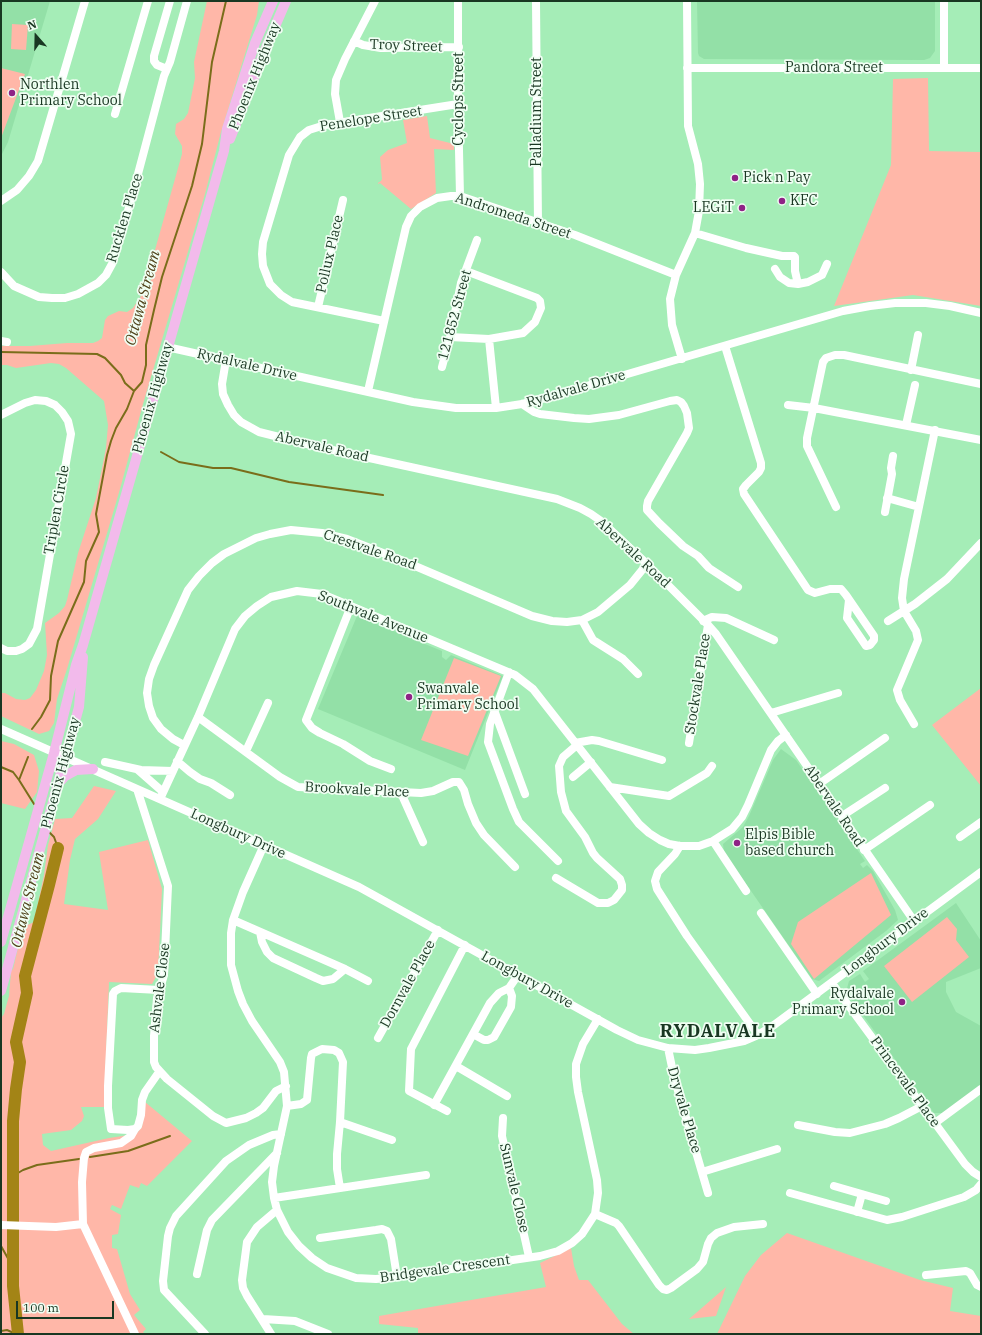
<!DOCTYPE html>
<html>
<head>
<meta charset="utf-8">
<style>
	body { margin:0 }
	#map { position:relative; width:982px; height:1335px; overflow:hidden; background:#a5edb7; font-family:"IBM Plex Serif",serif }
	canvas { display:block }
	.frame { position:absolute; inset:0; border:2px solid #193722; pointer-events:none }
	.north { position:absolute; left:16px; top:16px; width:40px; height:40px; -webkit-text-stroke:3px #f0fef3; paint-order:stroke; rotate:340deg; font-size:11px; font-weight:700; line-height:16px; text-align:center; color:#193722 }
	.north::after { content:''; display:block; margin:auto; width:14px; height:18px; background:#193722; clip-path:polygon(50% 0,100% 100%,50% 72%,0 100%) }
	.scale { position:absolute; left:16px; top:1301px; width:98px; height:18px; box-sizing:border-box; border:2px solid #193722; border-top:0; padding-left:5px; font-size:12px; line-height:14px; white-space:nowrap; color:#193722; -webkit-text-stroke:3px #f0fef3; paint-order:stroke }
</style>
</head>
<body>
<div id="map">
<canvas width="982" height="1335"></canvas>
<div class="frame"></div>
<div class="north">N</div>
<div class="scale">100 m</div>
</div>
<script>
const context = document.querySelector('canvas').getContext('2d');
context.lineJoin = 'round';
function paint(path, color) {
  context.fillStyle = color;
  context.fill(path, 'evenodd');
}
function toPath(rows) {
  const path = new Path2D();
  for (const r of rows) {
    path.moveTo(r[0], r[1]);
    for (let i = 2; i < r.length; i += 2) path.lineTo(r[i], r[i + 1]);
  }
  return path;
}
function strokePath(path, color, width, dash) {
  context.strokeStyle = color;
  context.lineWidth = width;
  context.lineCap = dash ? 'butt' : 'round';
  context.setLineDash(dash || []);
  context.stroke(path);
}
function drawText(font, color, halo, rows, align = 'center') {
  context.font = font + ' "IBM Plex Serif",serif';
  context.lineWidth = 3.5;
  context.setLineDash([]);
  context.textBaseline = 'middle';
  context.strokeStyle = halo;
  context.fillStyle = color;
  for (const [text, x, y, turn = 0] of rows) {
    context.save();
    context.translate(x, y);
    context.rotate((+turn || 0) * Math.PI / 180);
    context.textAlign = isNaN(turn) ? turn : align;
    if (halo) context.strokeText(text, 0, 0);
    context.fillText(text, 0, 0);
    context.restore();
  }
}
const built = toPath([
	[1,1,50,1,8,142,1,156],
	[697,1,935,1,935,51,930,58,924,60,704,59,699,56,698,53],
	[357,616,442,651,442,657,446,660,451,655,503,676,465,770,318,709],
	[781,749,796,760,865,861,860,864,863,868,867,865,873,871,895,910,898,920,886,931,819,981,812,979,724,852,723,844,743,827,749,816,773,760],
	[956,903,981,941,981,968,946,982,946,992,956,1012,981,1026,981,1086,945,1113,934,1113,846,992,849,981,860,974,865,982,869,979,863,971]
]);
const green = toPath([
	[207,1,259,1,257,15,221,132,205,194,143,404,120,489,67,669,57,699,54,723,49,731,39,734,1,716,1,693,5,693,16,699,25,700,30,698,36,690,44,671,47,655,45,623,59,613,65,606,67,600,78,553,96,498,106,448,108,425,104,401,66,368,59,364,51,363,16,368,7,365,1,365,1,346,30,346,67,343,93,343,98,341,102,338,105,320,108,316,119,311,127,312,133,308,147,287,155,272,155,266,153,257,182,154,182,146,175,134,176,124,184,119,188,113,195,78,194,62],
	[12,24,28,25,26,50,11,49],
	[1,68,25,74,1,138],
	[928,78,929,151,981,152,981,306,913,295,834,306,891,165,893,79],
	[427,116,430,138,454,144,454,150,434,149,436,193,411,209,380,183,378,184,378,183,381,181,382,179,380,157,388,150,407,143,403,120],
	[454,658,501,676,468,756,421,740],
	[981,688,981,786,932,725],
	[1,741,14,744,34,755,39,771,37,792,25,809,1,803],
	[94,786,116,791,98,819,75,839,70,860,64,904,108,910,99,852,148,840,162,889,158,973,152,984,109,982,104,1107,81,1107,84,1116,82,1121,71,1130,42,1134,43,1145,51,1151,109,1138,136,1134,142,1127,145,1102,192,1141,147,1186,141,1183,139,1188,130,1185,121,1209,112,1205,110,1209,121,1215,118,1234,112,1235,112,1248,117,1249,130,1294,140,1310,134,1315,146,1329,143,1332,145,1334,1,1334,1,1230,3,1229,2,1220,1,1219,1,1018,4,1014,9,996,11,971,13,969,23,927,34,922,44,875,48,845,55,819,72,818],
	[871,873,891,915,814,979,791,944,798,922],
	[947,917,957,929,956,940,969,957,912,1002,884,966],
	[787,1233,920,1280,953,1288,950,1311,981,1316,981,1334,717,1334,745,1276,761,1255],
	[571,1248,574,1266,579,1280,588,1280,622,1324,634,1334,418,1334,418,1328,379,1324,379,1316,546,1287,540,1263],
	[726,1287,716,1316,689,1319]
]);
const stream = toPath([
	[1,352,97,354,105,358,121,375,125,383,134,391],
	[161,452,179,462,213,468,231,468,289,482,383,495],
	[32,729,41,717,50,700,51,676,58,641,84,582,86,561,99,532,96,514,107,455,111,441,116,428,127,409,134,391,142,382,146,365,146,345,154,310,162,277,192,186,202,144,212,62,226,1],
	[28,757,19,780,34,804],
	[1,767,13,772,19,780],
	[50,833,54,837,58,848],
	[90,1157,128,1151,170,1136],
	[13,1176,23,1170,37,1165,79,1159],
	[1,1246,10,1262,13,1265],
	[1,1331,7,1330,16,1334]
]);
const river = toPath([
	[18,1334,13,1286,13,1121,16,1089,20,1062,16,1042,27,993,25,976,49,885,58,848]
]);
const minor = toPath([
	[458,1,458,104,460,196],
	[536,1,538,224],
	[354,41,363,45,381,48,459,47],
	[687,68,981,68],
	[944,68,944,1],
	[167,69,157,65,154,61,154,56,170,1],
	[115,114,148,1],
	[340,122,335,94,336,80,345,59,375,1],
	[1,201,17,190,29,176,38,161,85,1],
	[695,233,746,248,782,256,794,256,795,257,795,271,798,284],
	[775,269,780,277,789,283,798,284,808,282,822,275,827,264],
	[1,272,14,286,39,297,52,298,65,298,78,294,98,283,106,275,112,264,130,204,164,76,170,62,187,1],
	[318,307,343,200],
	[384,321,292,302,281,295,270,284,263,266,262,254,263,242,289,155,300,137,309,130,325,125,458,104],
	[450,337,489,339,523,333,535,322,541,308,540,301,537,298,466,271],
	[489,339,496,408],
	[1,341,7,342],
	[725,346,761,463,761,468,759,472,746,485,743,489,744,494,808,590,815,593,830,589,841,589,846,595,874,636,874,640,870,645,866,646,864,643,847,618,849,600],
	[167,347,413,402,456,408,496,408,522,404,542,399,843,311,870,306,895,303,926,303,950,306,981,313],
	[682,359,672,325,670,299,676,275,695,233,699,211,700,184,698,164,688,126,687,1],
	[226,360,222,384,223,394,228,405,234,415,241,422,259,432,319,447,557,499,580,508,591,514,601,521,647,564,708,625,716,634,914,921],
	[442,367,450,337,461,283,477,240],
	[911,370,918,335],
	[368,391,406,227,411,216,420,207,437,198,451,196,460,196,575,235,676,275],
	[522,404,534,412,540,414,574,418,589,419,619,415,670,401,677,400,681,402,684,406,687,413,689,428,687,433,648,501,647,506,647,510,659,523,683,546,698,556,709,568,738,587],
	[788,405,814,408,981,440],
	[1,415,25,403,35,400,46,401,55,405,62,412,68,421,71,434,37,629,29,644,22,649,16,651,7,651,1,648],
	[906,425,915,385],
	[887,498,919,507],
	[836,507,807,446,807,438,823,362,826,358,835,355,844,355,981,384],
	[885,512,892,474,891,468,893,456],
	[351,606,306,720,312,728,320,733,343,744,370,761,391,769],
	[582,620,593,640,623,659,638,674],
	[703,621,712,617,726,618,774,640],
	[888,621,915,604,947,579,981,543],
	[509,672,490,724,488,742,513,809,519,822,558,861],
	[494,710,525,794],
	[771,713,838,693],
	[198,717,280,777,298,787,421,793,433,791,453,782,459,782,464,790,468,804,476,823,484,835,515,867],
	[914,724,900,700,897,690,918,640,916,631,904,611,902,598,904,579,935,430],
	[1,729,359,887,617,1030,638,1040,668,1048,695,1050,709,1048,744,1041,758,1035,774,1025,981,872],
	[575,743,592,740,599,741,662,760],
	[689,743,708,625],
	[184,745,173,739,161,729,153,718,149,706,147,693,149,679,154,665,188,590,199,576,212,563,224,554,256,538,270,534,291,530,322,533,347,539,401,560,532,616,552,621,567,622,582,620,598,612,630,585,647,564],
	[246,751,268,703],
	[177,761,190,772,200,779,211,783,230,795],
	[105,762,141,770,173,771],
	[138,770,163,792],
	[573,777,591,762],
	[819,784,885,738],
	[610,787,669,796,707,773,712,766],
	[137,789,168,886,164,975,157,998,154,1036,154,1062,156,1067,167,1079,213,1116,226,1123,246,1118,256,1113,263,1108,276,1091,286,1086],
	[401,793,423,842],
	[160,799,198,717,235,629,245,616,257,606,271,597,297,591,322,594,515,675,533,689,639,824,649,833,660,840,669,844,680,846,699,846,713,841,732,829,742,817,748,805,771,750,778,741,786,735],
	[842,816,885,788],
	[960,837,981,822],
	[713,841,746,891],
	[264,845,243,892,233,920,231,933,231,965,238,991,243,1004,252,1021,280,1062,284,1072,287,1106,274,1166,272,1182,274,1198,277,1210,288,1232,299,1246,312,1258,327,1268,356,1278,376,1279,397,1277,540,1256,558,1251,572,1243,582,1234,595,1214,598,1193,597,1180,578,1092,576,1077,576,1064,583,1044,598,1019],
	[680,846,675,854,658,872,655,881,657,889,687,936,758,1035],
	[864,850,930,805],
	[556,878,598,903,608,903,614,900,622,890,622,885,620,879,597,858,593,853,585,837,566,811,561,792,559,766,563,757,577,745],
	[761,913,817,994],
	[233,920,345,969,368,981],
	[260,932,262,942,267,952,273,958,316,978,323,981,333,979,345,969],
	[832,983,965,1164,973,1172,981,1177],
	[159,990,121,988,115,991,113,994,108,1086,108,1108,111,1129,128,1130,135,1129,138,1126,141,1115,142,1100,145,1092,159,1072],
	[473,1034,484,1040,488,1040,494,1037,511,1007,512,996,509,988],
	[378,1038,438,930],
	[668,1048,674,1077,708,1193],
	[456,1066,507,1096],
	[434,1105,490,1003,499,993,509,988,518,975],
	[287,1106,301,1104,307,1100,311,1058,312,1054,322,1049,334,1050,339,1053,343,1062,340,1122,337,1154,337,1169,340,1188],
	[447,1111,409,1091,411,1049,465,945],
	[503,1118,502,1136,529,1257],
	[340,1122,392,1140],
	[935,1123,981,1089],
	[798,1125,835,1132,850,1133,885,1124,899,1118,922,1106],
	[702,1172,777,1149],
	[834,1186,886,1201],
	[790,1193,887,1220,902,1217,964,1197,976,1190,981,1184],
	[274,1198,426,1175],
	[857,1212,862,1194],
	[595,1214,616,1223,619,1226,659,1285,663,1289,667,1290,671,1288,697,1269,703,1262,708,1244,711,1238,717,1233,734,1227,763,1224],
	[83,1224,82,1182,84,1158,86,1152,94,1148,121,1143,131,1136,135,1129],
	[1,1225,56,1227,83,1224,135,1334],
	[320,1238,376,1230,382,1229,387,1231,391,1239,397,1277],
	[197,1274,207,1230,212,1220,277,1153],
	[926,1275,966,1271,970,1273,977,1285,981,1287],
	[263,1319,295,1321,328,1334],
	[205,1334,164,1290,163,1281,168,1236,170,1228,176,1216,226,1161,249,1145,273,1135,281,1134],
	[271,1334,247,1296,243,1288,242,1280,247,1242,257,1227,277,1210]
]);
const major = toPath([
	[230,139,267,45,286,1],
	[59,783,65,776,76,770,93,769],
	[1,942,54,753,76,665,83,645,224,151,227,129,255,43,273,1],
	[1,991,79,707,83,657]
]);
const markers = [
	[12,93,4,"#8f2386"],
	[735,178,4,"#8f2386"],
	[782,201,4,"#8f2386"],
	[742,208,4,"#8f2386"],
	[409,697,4,"#8f2386"],
	[737,843,4,"#8f2386"],
	[902,1002,4,"#8f2386"]
];
const streetNames = [
	["Troy Street",406,46,2],
	["Pandora Street",834,68],
	["Phoenix Highway",255,76,-68],
	["Cyclops Street",459,99,-90],
	["Palladium Street",537,112,-90],
	["Penelope Street",371,119,-9],
	["Andromeda Street",513,216,18],
	["Rucklen Place",125,218,-73],
	["Pollux Place",330,254,-77],
	["121852 Street",455,315,-75],
	["Rydalvale Drive",247,365,13],
	["Rydalvale Drive",576,389,-16],
	["Phoenix Highway",153,398,-74],
	["Abervale Road",322,447,13],
	["Triplen Circle",57,510,-80],
	["Crestvale Road",370,550,19],
	["Abervale Road",633,553,43],
	["Southvale Avenue",373,617,22],
	["Stockvale Place",698,684,-81],
	["Phoenix Highway",61,773,-75],
	["Brookvale Place",357,790,3],
	["Abervale Road",834,806,56],
	["Longbury Drive",238,834,24],
	["Longbury Drive",886,942,-37],
	["Longbury Drive",527,980,29],
	["Dornvale Place",408,984,-61],
	["Ashvale Close",160,988,-83],
	["Princevale Place",905,1082,54],
	["Dryvale Place",684,1110,74],
	["Sunvale Close",514,1188,77],
	["Bridgevale Crescent",445,1269,-8]
];
const poiNames = [
	["Northlen",20,85],
	["Primary School",20,101],
	["Pick n Pay",743,178],
	["KFC",790,201],
	["LEGiT",734,208,"right"],
	["Swanvale",417,689],
	["Primary School",417,705],
	["Elpis Bible",745,835],
	["based church",745,851],
	["Rydalvale",894,994,"right"],
	["Primary School",894,1010,"right"]
];
const waterNames = [
	["Ottawa Stream",143,298,-75],
	["Ottawa Stream",28,900,-76]
];
const districtNames = [
	["RYDALVALE",718,1032]
];
paint(built, '#93e0a7');
paint(green, '#ffb7a8');
strokePath(stream, '#7a6d1a', 2);
strokePath(river, '#a38416', 12);
strokePath(minor, '#fff', 8);
strokePath(major, '#f2baeb', 10);
for (const [x, y, r, color] of markers) {
  const dot = new Path2D();
  dot.arc(x, y, r, 0, 2 * Math.PI);
  context.fillStyle = color;
  context.fill(dot);
  strokePath(dot, '#f0fef3', 1.5);
}
drawText('14px', '#193722', '#f0fef3', streetNames);
drawText('14px', '#193722', '#f0fef3', poiNames, 'left');
drawText('italic 15px', '#4e4118', '#f0fef3', waterNames);
context.letterSpacing = '1px';
drawText('bold 18px', '#193722', '#f0fef3', districtNames);
context.letterSpacing = '0px';
</script>
</body>
</html>
